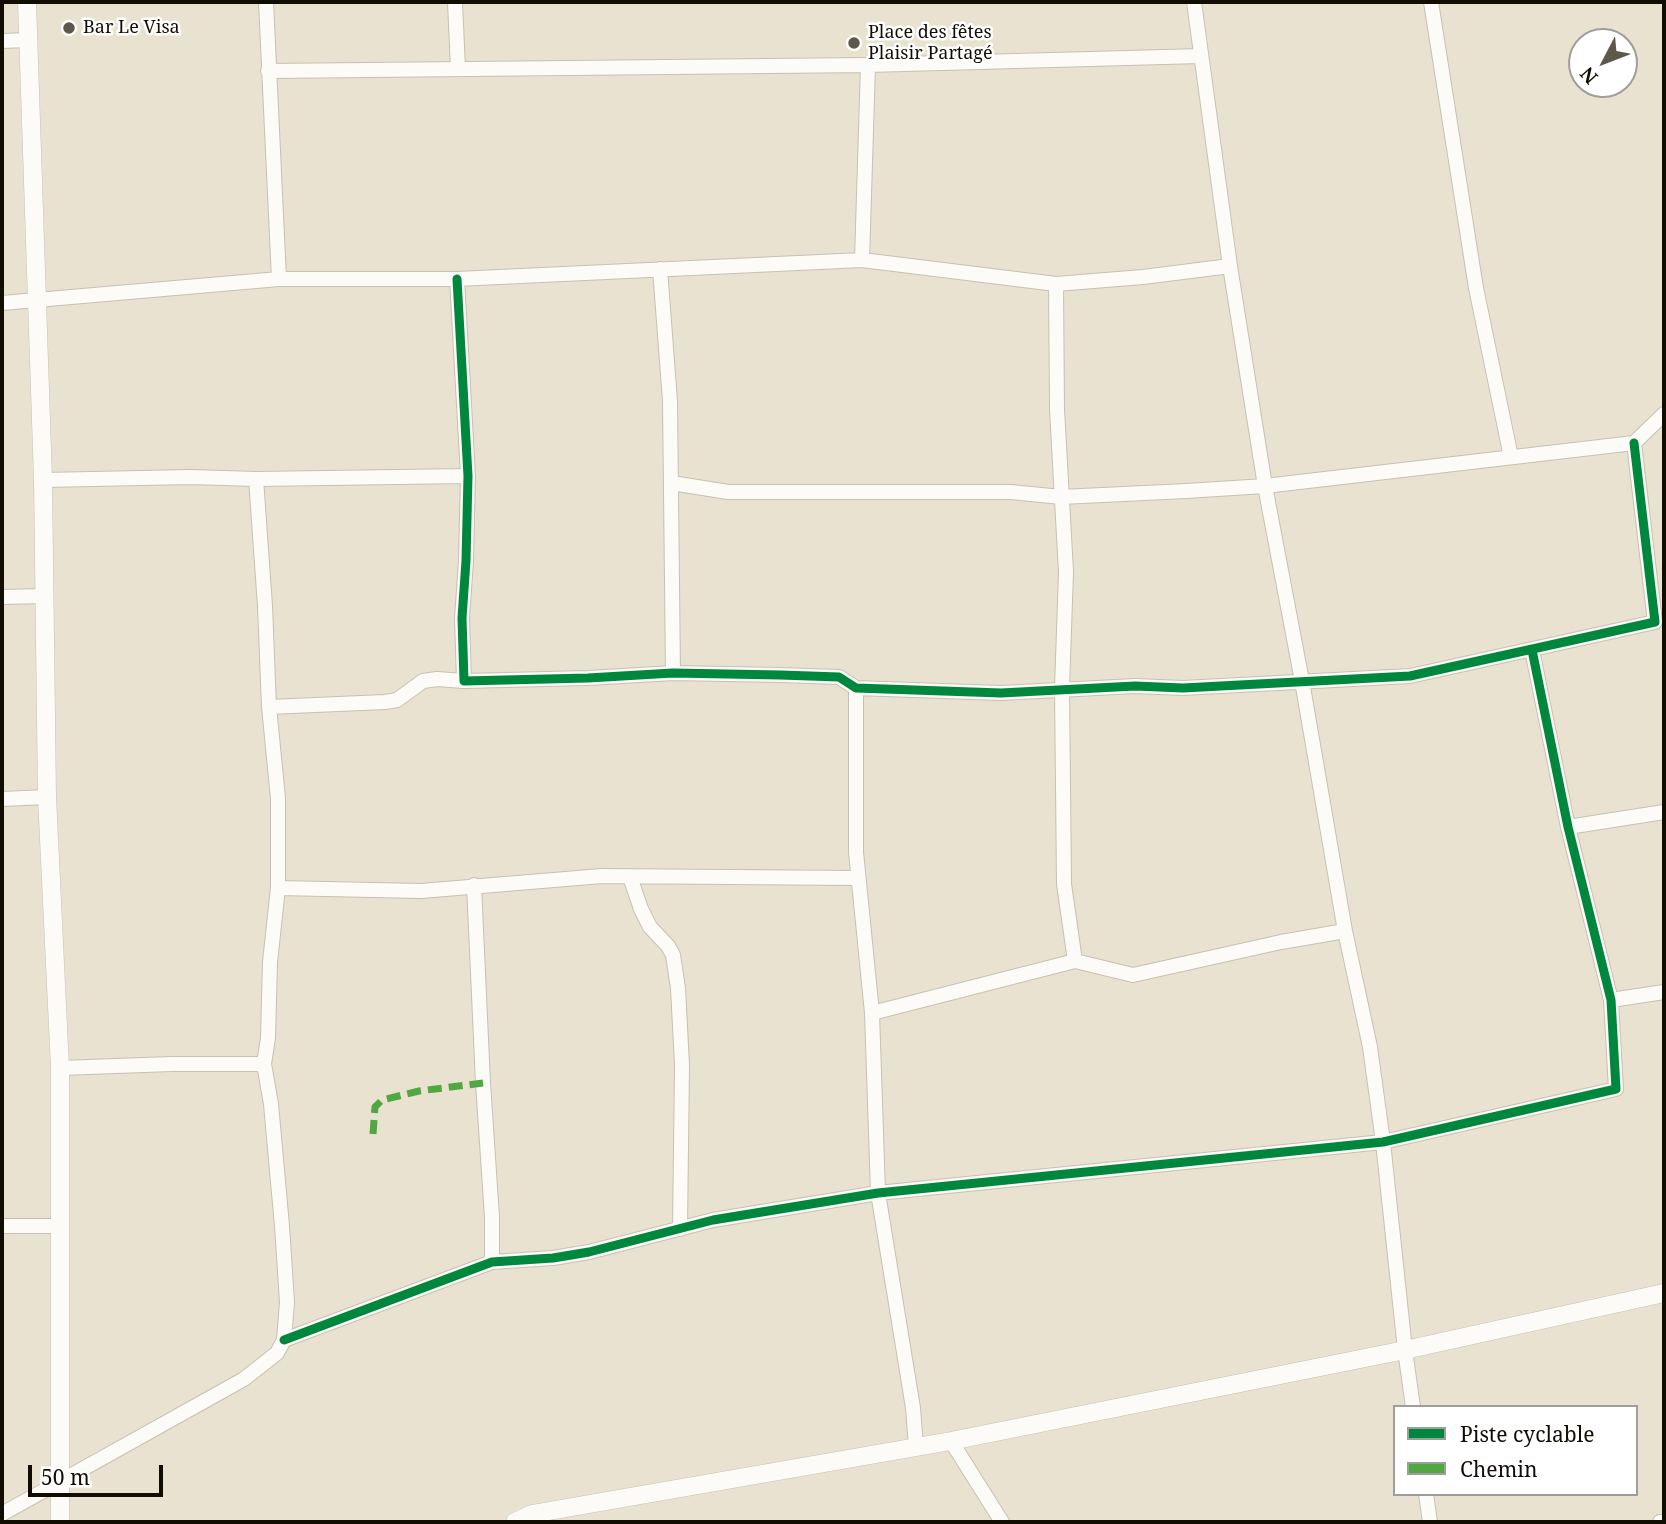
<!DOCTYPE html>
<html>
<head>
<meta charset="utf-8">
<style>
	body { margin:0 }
	#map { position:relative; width:1666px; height:1524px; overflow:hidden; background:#eae2d0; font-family:"Noto Serif",serif }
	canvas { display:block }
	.frame { position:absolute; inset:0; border:4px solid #120d03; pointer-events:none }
	.legend { position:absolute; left:1393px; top:1405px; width:245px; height:91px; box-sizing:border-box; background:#fff; border:2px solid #a09e9a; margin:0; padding:9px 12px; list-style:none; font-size:21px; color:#120d03 }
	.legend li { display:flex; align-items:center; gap:14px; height:35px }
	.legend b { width:35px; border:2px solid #a09e9a }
	.north { position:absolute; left:1568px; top:28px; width:70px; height:70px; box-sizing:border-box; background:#fff; border:2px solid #a09e9a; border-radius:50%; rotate:228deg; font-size:19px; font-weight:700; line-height:28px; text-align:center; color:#120d03 }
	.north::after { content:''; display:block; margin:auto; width:24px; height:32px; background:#5e584b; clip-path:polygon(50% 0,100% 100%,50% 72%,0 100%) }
	.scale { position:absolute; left:28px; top:1465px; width:135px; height:32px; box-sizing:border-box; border:4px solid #120d03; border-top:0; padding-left:9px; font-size:21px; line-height:24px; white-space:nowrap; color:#120d03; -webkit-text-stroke:5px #fff; paint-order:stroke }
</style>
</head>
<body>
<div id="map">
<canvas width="1666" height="1524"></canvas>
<div class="frame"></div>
<ul class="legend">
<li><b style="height:9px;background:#00873e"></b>Piste cyclable</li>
<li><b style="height:9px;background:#51a840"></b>Chemin</li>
</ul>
<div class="north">N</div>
<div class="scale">50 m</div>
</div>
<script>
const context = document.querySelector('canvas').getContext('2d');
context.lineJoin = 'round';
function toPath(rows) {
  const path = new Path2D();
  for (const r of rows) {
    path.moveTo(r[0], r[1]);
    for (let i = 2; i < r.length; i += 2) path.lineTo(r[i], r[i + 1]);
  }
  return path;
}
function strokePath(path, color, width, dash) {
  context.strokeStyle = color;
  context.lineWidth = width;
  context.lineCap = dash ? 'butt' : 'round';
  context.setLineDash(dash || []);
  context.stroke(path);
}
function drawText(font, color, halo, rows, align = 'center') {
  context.font = font + ' "Noto Serif",serif';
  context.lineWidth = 5;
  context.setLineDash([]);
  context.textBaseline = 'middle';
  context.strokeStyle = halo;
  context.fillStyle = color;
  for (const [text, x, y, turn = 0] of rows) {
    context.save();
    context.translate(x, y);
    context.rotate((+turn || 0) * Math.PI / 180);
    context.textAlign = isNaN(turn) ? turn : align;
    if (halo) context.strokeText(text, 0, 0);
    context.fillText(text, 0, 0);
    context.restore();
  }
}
const minor = toPath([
	[266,2,279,279],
	[455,2,458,69],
	[1194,2,1230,266,1265,486,1302,681,1345,931,1370,1047,1383,1142,1405,1350,1413,1407],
	[1431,2,1476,288,1511,457],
	[2,41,27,40],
	[268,71,868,65,1201,56],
	[862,260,868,65],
	[660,269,670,401,673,673],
	[457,279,468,476,466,561,462,618,464,681,588,678,673,673,780,675,839,677,856,688,1001,693,1135,686,1183,688,1410,676,1655,622,1634,443],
	[1056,284,1057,409,1066,572,1062,688,1064,884,1075,961],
	[2,303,279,279,457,279,862,260,1056,284,1143,277,1230,266],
	[256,479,468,476],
	[43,480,191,477,256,479,265,606,269,707,278,798,278,888,270,962,268,1038,264,1064,172,1064,60,1068],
	[672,483,728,492,1011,492,1061,497,1186,491,1265,486,1634,443,1664,414],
	[2,597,45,596],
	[856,688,856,852,872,1013,878,1193,913,1408,916,1447],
	[269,707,385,702,397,700,423,681,437,679,464,681],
	[2,799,47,797],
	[1568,827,1664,812],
	[630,877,641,909,650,927,668,946,673,955,678,988,682,1065,680,1229],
	[474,885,483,1083,492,1217,492,1262],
	[278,888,421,891,602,876,857,878],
	[1611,1000,1664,992],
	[872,1013,1075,961,1133,975,1281,942,1345,931],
	[2,1226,59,1226],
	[284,1340,492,1262,553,1258,589,1252,713,1220,878,1193,1383,1142,1616,1089,1611,1000,1568,827,1532,650],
	[951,1441,1002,1522],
	[1426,1494,1430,1522],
	[2,1514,244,1379,277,1353,284,1340,287,1302,282,1226,271,1104,264,1064],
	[1660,1522,1664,1522]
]);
const tertiary = toPath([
	[27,2,43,480,47,797,60,1068,60,1522],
	[515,1522,532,1514,951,1441,1405,1350,1664,1293]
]);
const quiet = toPath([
	[373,1134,375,1107,382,1100,419,1091,483,1083]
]);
const cycleway = toPath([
	[457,279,468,476,466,561,462,618,464,681,588,678,673,673,780,675,839,677,856,688,1001,693,1135,686,1183,688,1410,676,1655,622,1634,443],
	[284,1340,492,1262,553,1258,589,1252,713,1220,878,1193,1383,1142,1616,1089,1611,1000,1568,827,1532,650]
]);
const markers = [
	[69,28,7,"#5e584b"],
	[854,43,7,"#5e584b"]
];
const poiNames = [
	["Bar Le Visa",83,28],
	["Place des fêtes",868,33],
	["Plaisir Partagé",868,54]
];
strokePath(minor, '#c7c1b3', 16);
strokePath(tertiary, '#c7c1b3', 19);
strokePath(minor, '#fcfbf8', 14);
strokePath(tertiary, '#fcfbf8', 18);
strokePath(quiet, '#51a840', 7, [14, 7]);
strokePath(cycleway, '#00873e', 9);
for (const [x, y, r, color] of markers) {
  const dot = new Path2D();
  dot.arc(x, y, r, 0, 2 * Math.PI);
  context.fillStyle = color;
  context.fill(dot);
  strokePath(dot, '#fff', 2.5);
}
drawText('18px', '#120d03', '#fff', poiNames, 'left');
</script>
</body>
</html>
